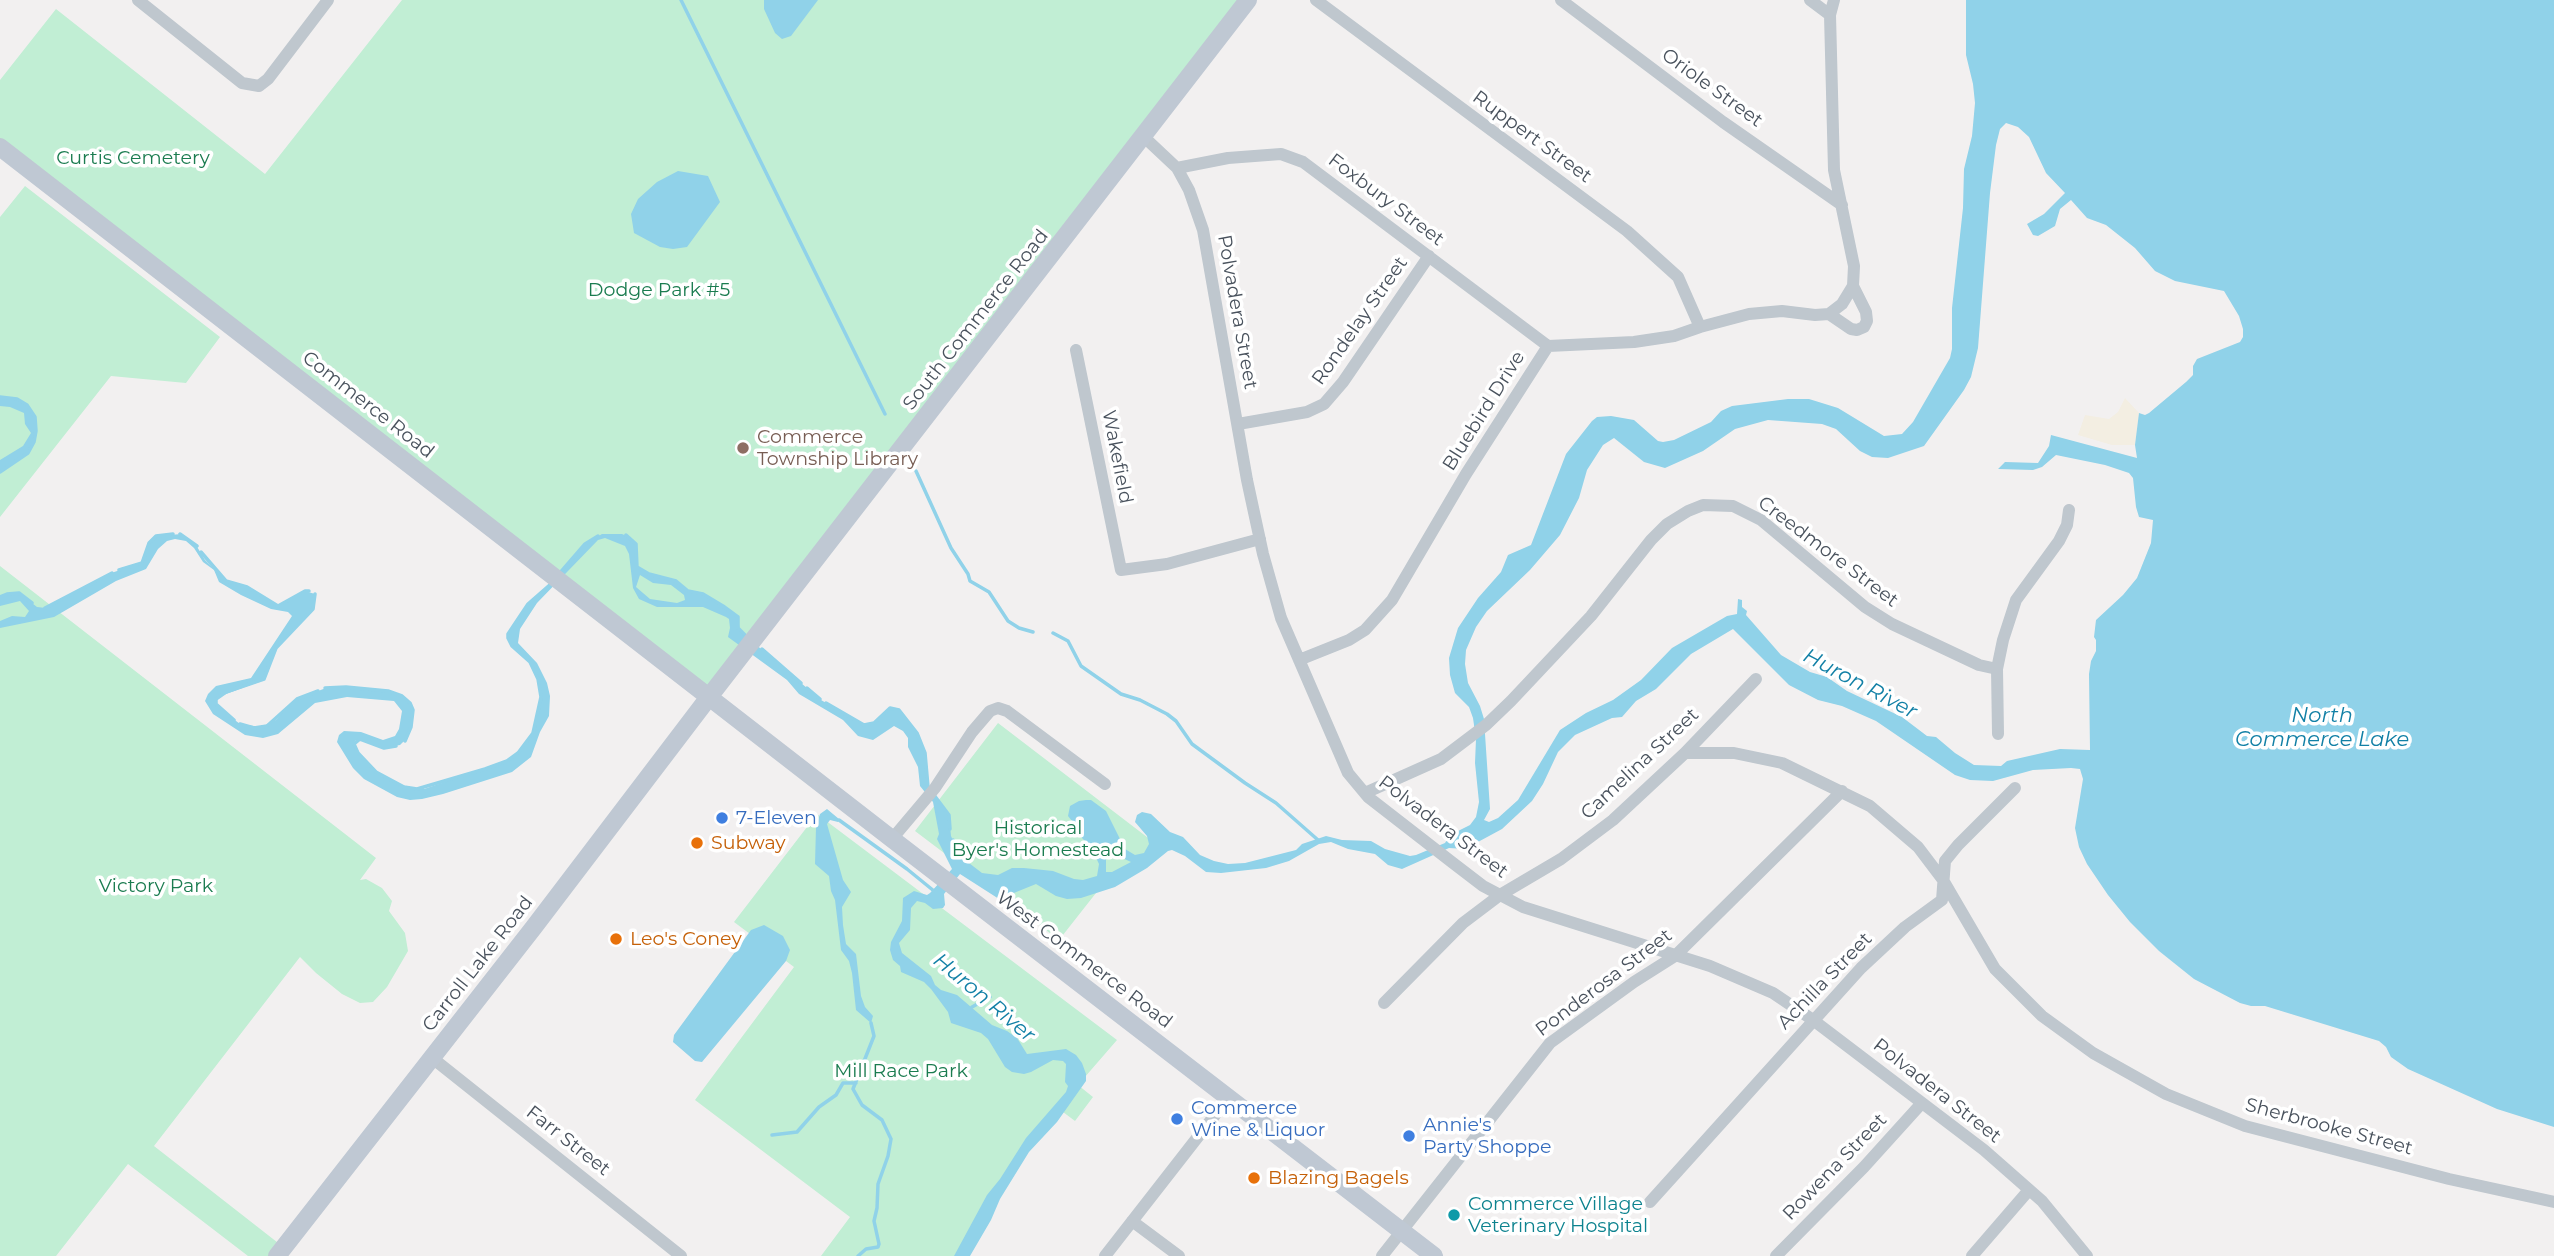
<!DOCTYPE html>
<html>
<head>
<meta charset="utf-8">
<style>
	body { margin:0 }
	canvas { display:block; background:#f2f0f0 }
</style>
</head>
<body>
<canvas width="2554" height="1256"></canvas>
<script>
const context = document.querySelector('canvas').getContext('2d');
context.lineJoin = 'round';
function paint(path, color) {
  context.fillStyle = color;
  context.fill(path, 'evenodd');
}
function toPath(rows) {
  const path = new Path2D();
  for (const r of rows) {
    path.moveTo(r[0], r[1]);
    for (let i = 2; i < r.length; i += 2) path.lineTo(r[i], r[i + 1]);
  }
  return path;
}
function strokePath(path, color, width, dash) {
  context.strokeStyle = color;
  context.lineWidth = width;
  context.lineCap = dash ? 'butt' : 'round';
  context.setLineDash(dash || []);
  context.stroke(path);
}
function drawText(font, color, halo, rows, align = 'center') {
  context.font = font + ' Montserrat,sans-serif';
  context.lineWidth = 7;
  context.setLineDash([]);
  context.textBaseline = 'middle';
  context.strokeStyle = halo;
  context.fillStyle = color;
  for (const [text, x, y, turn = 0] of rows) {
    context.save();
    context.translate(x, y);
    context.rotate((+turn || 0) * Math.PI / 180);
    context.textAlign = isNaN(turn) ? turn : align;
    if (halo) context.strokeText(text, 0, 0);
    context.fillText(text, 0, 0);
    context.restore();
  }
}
const green = toPath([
	[402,0,1243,0,709,694,0,142,0,80,56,9,265,174],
	[25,186,220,337,186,383,111,376,0,517,0,217],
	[0,566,376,858,360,880,366,879,382,888,392,901,389,911,405,933,408,951,387,987,373,1002,360,1003,342,994,316,973,300,957,154,1146,282,1246,274,1256,248,1256,128,1164,56,1256,0,1256],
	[998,723,1160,847,1096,893,1059,940,915,831],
	[817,814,1117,1040,1078,1085,1093,1097,1075,1121,1059,1109,1029,1144,961,1256,821,1256,850,1217,695,1100,794,967,734,922]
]);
const sand = toPath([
	[2125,398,2139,413,2135,445,2112,445,2078,435,2085,415,2109,419,2118,412]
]);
const water = toPath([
	[764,0,818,0,791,36,782,39,775,33,764,9],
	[1966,0,2554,0,2554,1127,2497,1109,2408,1069,2391,1057,2386,1047,2379,1041,2265,1006,2251,1006,2240,1003,2194,979,2159,951,2130,922,2108,895,2087,864,2079,847,2075,828,2083,779,2080,769,2071,768,2033,770,1993,781,1970,780,1955,775,1876,721,1842,706,1818,700,1789,685,1733,629,1691,654,1656,689,1636,701,1622,717,1612,718,1575,735,1558,752,1543,784,1532,801,1502,829,1465,849,1449,848,1402,869,1388,865,1375,854,1348,849,1331,842,1319,844,1289,861,1266,868,1221,873,1206,872,1185,856,1172,850,1168,851,1147,868,1115,887,1081,898,1067,899,1056,896,1036,884,999,899,960,874,944,894,945,905,943,908,933,909,925,903,917,901,911,908,910,930,899,943,902,953,931,976,935,985,941,990,957,995,992,1025,1007,1031,1017,1038,1027,1054,1066,1049,1076,1055,1082,1063,1086,1074,1086,1081,1057,1122,1029,1152,1000,1199,991,1220,970,1256,954,1256,987,1195,1000,1179,1026,1138,1066,1092,1068,1086,1065,1082,1066,1064,1063,1061,1053,1060,1031,1072,1024,1074,1012,1072,1005,1067,988,1039,981,1033,951,1023,948,1012,931,989,924,982,901,972,900,966,893,960,890,950,891,942,902,921,903,898,914,891,927,895,930,893,952,869,937,839,939,834,933,802,920,786,918,767,908,747,908,738,903,731,894,726,873,740,858,736,843,720,799,694,787,680,728,637,730,628,729,619,726,617,703,607,657,607,639,599,633,588,629,554,625,546,605,538,598,540,537,603,520,629,518,643,537,663,547,683,550,696,549,716,540,732,531,757,512,772,443,794,422,799,410,800,397,797,364,779,353,768,337,742,339,735,344,731,361,732,383,740,395,736,399,729,402,711,394,701,347,697,315,703,278,734,263,738,245,735,213,714,205,701,208,694,216,686,251,678,292,616,288,612,271,609,241,595,219,582,214,570,203,562,194,548,186,541,175,539,167,541,158,549,146,569,116,581,54,617,0,628,0,621,12,616,25,617,29,611,20,601,0,606,0,597,7,594,19,593,37,607,46,608,111,573,142,563,149,543,156,536,182,534,196,545,205,560,226,581,247,587,278,606,305,591,315,594,313,609,277,648,266,676,253,684,218,697,215,701,223,711,240,724,261,727,276,720,297,699,326,688,346,687,388,691,402,696,410,703,413,710,411,727,405,740,400,745,384,748,360,739,355,741,354,747,365,762,381,776,410,788,424,789,507,761,518,753,530,739,541,702,540,687,530,662,512,646,508,638,508,634,528,604,554,581,585,544,602,534,622,534,631,538,636,544,637,567,649,574,676,581,688,591,703,594,723,606,738,617,740,631,821,700,864,725,874,723,890,708,899,710,917,733,925,753,928,787,949,815,951,836,957,849,965,860,982,873,998,875,1012,868,1024,868,1053,871,1074,879,1083,880,1097,876,1099,864,1091,847,1082,838,1080,831,1068,816,1070,806,1079,801,1086,800,1091,800,1106,811,1125,849,1135,855,1144,853,1149,844,1147,836,1135,822,1137,815,1142,812,1151,814,1170,832,1183,837,1200,855,1214,861,1228,864,1245,863,1296,850,1302,844,1326,836,1342,840,1371,841,1385,849,1410,856,1416,855,1445,843,1450,835,1470,825,1476,817,1479,802,1475,763,1476,739,1473,718,1469,707,1455,693,1450,675,1449,658,1458,628,1478,598,1501,572,1508,555,1531,545,1566,454,1592,421,1597,417,1611,416,1634,420,1658,441,1663,442,1674,440,1711,422,1721,411,1732,406,1788,399,1809,399,1838,408,1884,436,1902,434,1913,422,1950,358,1952,349,1952,308,1963,208,1964,169,1972,136,1975,103,1973,84,1966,55],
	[2006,123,2018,127,2029,137,2046,173,2065,193,2044,214,2027,224,2033,235,2038,236,2055,226,2060,209,2071,200,2087,218,2106,225,2135,248,2155,271,2175,281,2224,291,2239,316,2243,329,2243,337,2240,342,2197,359,2193,366,2193,375,2186,382,2149,413,2145,415,2139,413,2135,445,2137,458,2051,435,2049,446,2038,463,2005,462,1998,469,2033,470,2042,467,2056,455,2105,465,2129,473,2133,478,2136,507,2139,517,2153,520,2151,543,2137,578,2123,595,2096,620,2094,637,2096,640,2096,651,2091,661,2089,674,2090,750,2060,749,2007,761,2001,766,1974,765,1955,753,1936,737,1927,736,1902,717,1847,691,1827,677,1810,672,1781,655,1746,615,1747,611,1742,607,1742,600,1738,599,1737,614,1727,616,1672,648,1641,680,1613,700,1586,713,1560,730,1518,800,1498,818,1489,822,1484,820,1490,809,1484,719,1480,706,1468,683,1465,664,1466,650,1476,627,1487,611,1530,570,1560,535,1579,498,1587,470,1603,445,1614,438,1644,462,1665,468,1703,451,1735,429,1768,420,1822,424,1836,429,1860,451,1872,457,1888,458,1924,446,1964,390,1971,377,1978,348,1990,193,1996,145,2000,129],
	[640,575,653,583,671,585,684,595,685,600,677,603,650,599,636,587],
	[1106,849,1116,855,1131,862,1112,872,1106,872],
	[678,171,708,176,720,202,687,247,673,249,660,247,634,233,631,214,638,199,657,182],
	[0,397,17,399,27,405,35,417,36,431,34,442,28,453,0,472,0,460,23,446,31,433,25,424,24,413,10,407,0,406],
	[827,809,839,819,838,822,830,820,827,824,843,880,851,892,842,907,843,925,846,944,856,954,861,996,865,1007,873,1016,871,1023,856,1010,852,973,849,961,841,950,835,900,831,891,829,876,815,864,816,827,820,814],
	[764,925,783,936,790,950,786,961,702,1062,695,1061,673,1042,674,1035,751,930]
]);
const stream = toPath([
	[681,0,885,414],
	[0,397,17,399,27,405,35,417,36,431,34,442,28,453,0,472],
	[916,471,951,548,968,574,970,581,989,592,1008,621,1019,628,1033,632],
	[180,534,197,546],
	[626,535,636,544,637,567,649,574,676,581,688,591,703,594,723,606,738,617,738,628,745,635],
	[201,552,226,581,247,587,278,606,305,591,309,591],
	[119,570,142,563,149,543,156,536,173,534],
	[559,574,585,544,598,536],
	[0,597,7,594,19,593,32,603],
	[45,608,112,573],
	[1053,633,1068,641,1081,666,1121,694,1140,700,1167,714,1176,721,1192,744,1245,783,1276,803,1318,840],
	[762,649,801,683],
	[325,688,346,687,388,691,402,696,410,703,413,710,411,727,405,741],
	[807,688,820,699],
	[826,703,864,725,874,723,890,708,899,710,917,733,925,753,928,787,949,815,950,829],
	[234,720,216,704,216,699,226,692,264,679,276,648,313,609,315,594],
	[240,724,254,728,267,726,297,699,318,691],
	[396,746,384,748,360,739,354,744,358,753,376,772,404,787,417,789,485,769,507,761,518,753,533,733,541,697,538,679,530,662,512,646,508,638,508,634,528,604,552,583],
	[839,820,907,869,934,891],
	[953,840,965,860],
	[972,1007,990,997],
	[772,1135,797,1132,819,1107,836,1095,843,1083,856,1083],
	[858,1256,866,1249,878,1247,879,1244,874,1221,877,1208,878,1184,888,1156,891,1139,882,1120,862,1105,853,1089,874,1036,871,1023]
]);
const street = toPath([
	[138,0,242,83,259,86,268,79,328,0],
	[1316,0,1627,231,1678,277,1700,327],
	[1561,0,1723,122,1842,205],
	[1810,0,1830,15],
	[1144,137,1177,168,1189,190,1203,230,1247,480,1263,554,1281,618,1348,773,1368,797,1453,863,1483,886,1523,907,1710,966,1773,993,1813,1020,1984,1150,2042,1201,2087,1256],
	[1177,168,1228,158,1281,154,1303,162,1548,346],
	[1829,314,1851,329,1857,330,1864,327,1867,321,1866,312,1853,286],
	[1548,346,1634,342,1674,336,1700,327,1749,314,1782,311,1815,315,1829,314,1842,304,1853,286,1854,266,1834,170,1830,15,1834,0],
	[1076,350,1121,570,1167,564,1260,539],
	[1238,424,1307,412,1324,404,1343,382,1429,256],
	[1299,660,1349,640,1365,630,1392,600,1466,474,1548,346],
	[1998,734,1997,669,2003,640,2016,600,2059,541,2067,525,2069,510],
	[1685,753,1734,753,1782,763,1870,806,1918,847,1943,880,1995,969,2042,1016,2093,1053,2166,1094,2245,1126,2449,1179,2554,1202],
	[1365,793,1441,759,1486,725,1511,701,1591,616,1651,540,1667,524,1688,511,1703,505,1733,506,1761,520,1865,607,1892,624,1979,665,1997,669],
	[892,839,935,788,972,732,990,711,998,708,1007,711,1105,784],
	[1384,1003,1463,923,1500,895,1561,859,1613,820,1685,753,1756,679],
	[431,1057,681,1256],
	[1650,1202,1861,968,1905,927,1942,900,1945,861,1958,845,2015,788],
	[1132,1221,1179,1256],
	[1105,1256,1229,1097],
	[1382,1256,1550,1043,1634,982,1675,956,1842,791],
	[1776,1256,1864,1167,1921,1104],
	[1972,1256,2029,1190]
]);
const secondary = toPath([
	[0,147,892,839,1434,1256],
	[277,1256,534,927,709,697,1248,0]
]);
const markers = [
	[743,448,7,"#8d6e63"],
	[722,818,7,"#3f7fe0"],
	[697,843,7,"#e8710a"],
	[616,939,7,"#e8710a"],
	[1177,1119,7,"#3f7fe0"],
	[1409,1136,7,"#3f7fe0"],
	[1254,1178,7,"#e8710a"],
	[1454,1215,7,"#0f9aa8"]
];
const streetNames = [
	["Oriole Street",1712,88,36],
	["Ruppert Street",1532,137,36],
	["Foxbury Street",1386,200,37],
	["Polvadera Street",1237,312,80],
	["South Commerce Road",976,320,-52],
	["Rondelay Street",1360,321,-55],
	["Commerce Road",368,405,38],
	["Bluebird Drive",1484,411,-58],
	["Wakefield",1117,457,79],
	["Creedmore Street",1828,552,37],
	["Camelina Street",1640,764,-43],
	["Polvadera Street",1443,827,37],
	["West Commerce Road",1084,960,37],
	["Carroll Lake Road",478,964,-52],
	["Achilla Street",1825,981,-46],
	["Ponderosa Street",1604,983,-37],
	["Polvadera Street",1937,1091,38],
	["Sherbrooke Street",2329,1127,15],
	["Farr Street",568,1141,38],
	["Rowena Street",1835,1167,-46]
];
const parkNames = [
	["Curtis Cemetery",133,158],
	["Dodge Park #5",659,290],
	["Historical",1038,828],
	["Byer's Homestead",1038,850],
	["Victory Park",156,886],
	["Mill Race Park",901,1071]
];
const educationNames = [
	["Commerce",757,437],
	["Township Library",757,459]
];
const shopNames = [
	["7-Eleven",736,818],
	["Commerce",1191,1108],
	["Wine & Liquor",1191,1130],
	["Annie's",1423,1125],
	["Party Shoppe",1423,1147]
];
const foodNames = [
	["Subway",711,843],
	["Leo's Coney",630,939],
	["Blazing Bagels",1268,1178]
];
const cultureNames = [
	["Commerce Village",1468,1204],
	["Veterinary Hospital",1468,1226]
];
const waterNames = [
	["Huron River",1860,684,28],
	["North",2322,716],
	["Commerce Lake",2322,740],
	["Huron River",984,998,40]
];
paint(green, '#c1eed4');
paint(sand, '#f3eee2');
paint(water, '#90d2e9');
strokePath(stream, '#90d2e9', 3.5);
strokePath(street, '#bfc7ce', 12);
strokePath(secondary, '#bfc8d3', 18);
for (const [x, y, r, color] of markers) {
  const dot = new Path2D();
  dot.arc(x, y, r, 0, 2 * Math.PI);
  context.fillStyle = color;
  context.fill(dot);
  strokePath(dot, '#fff', 2.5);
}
drawText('19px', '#49525d', '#fff', streetNames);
drawText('19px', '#1b7c50', '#fff', parkNames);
drawText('19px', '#785e54', '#fff', educationNames, 'left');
drawText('19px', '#366cbe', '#fff', shopNames, 'left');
drawText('19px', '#c56008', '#fff', foodNames, 'left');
drawText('19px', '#0d838f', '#fff', cultureNames, 'left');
drawText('italic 21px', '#1280a6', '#fff', waterNames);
</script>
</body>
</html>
